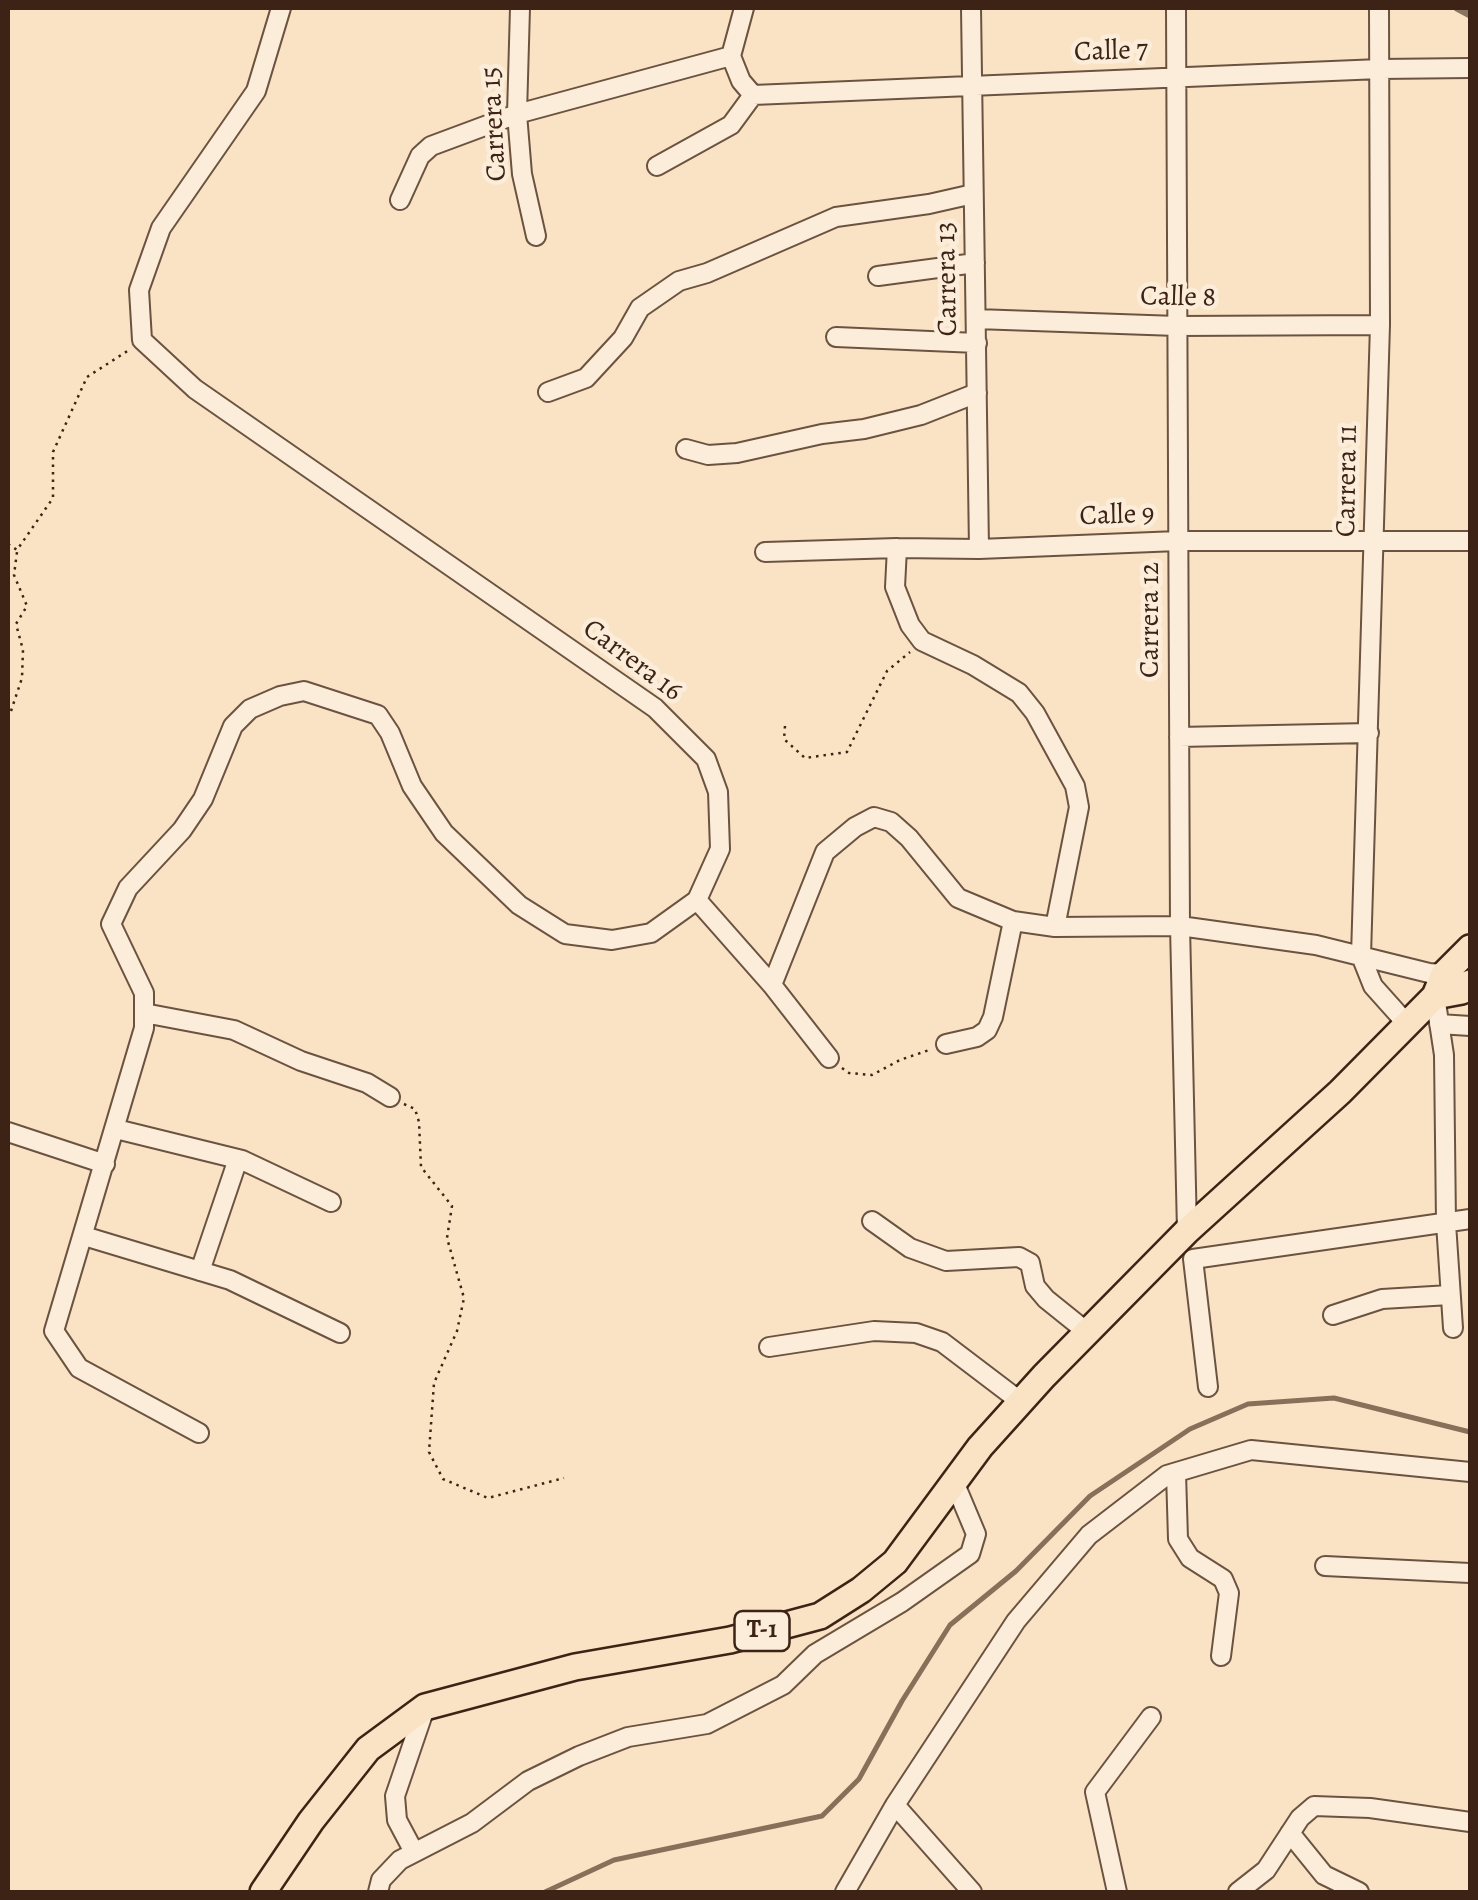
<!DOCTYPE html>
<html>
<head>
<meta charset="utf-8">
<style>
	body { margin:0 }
	#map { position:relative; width:1478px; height:1900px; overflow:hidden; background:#f9e3c4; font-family:Alegreya,serif }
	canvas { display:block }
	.frame { position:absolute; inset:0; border:10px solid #3d2315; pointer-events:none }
</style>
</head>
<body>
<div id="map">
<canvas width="1478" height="1900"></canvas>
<div class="frame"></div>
</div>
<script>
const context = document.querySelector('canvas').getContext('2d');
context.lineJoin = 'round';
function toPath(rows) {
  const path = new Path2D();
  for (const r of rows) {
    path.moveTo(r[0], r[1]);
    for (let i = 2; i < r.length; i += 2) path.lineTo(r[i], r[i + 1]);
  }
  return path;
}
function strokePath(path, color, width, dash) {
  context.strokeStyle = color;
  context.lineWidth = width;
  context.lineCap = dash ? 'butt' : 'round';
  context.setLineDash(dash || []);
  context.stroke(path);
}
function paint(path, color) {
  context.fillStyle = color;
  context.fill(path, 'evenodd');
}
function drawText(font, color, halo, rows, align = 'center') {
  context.font = font + ' Alegreya,serif';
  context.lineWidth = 9;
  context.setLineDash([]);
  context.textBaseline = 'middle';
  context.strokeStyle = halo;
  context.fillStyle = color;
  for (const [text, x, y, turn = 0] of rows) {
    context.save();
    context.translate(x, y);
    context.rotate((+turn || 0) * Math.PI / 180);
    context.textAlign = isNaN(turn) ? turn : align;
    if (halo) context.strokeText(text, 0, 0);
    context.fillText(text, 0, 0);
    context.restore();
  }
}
const stream = toPath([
	[545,1892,614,1860,822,1816,859,1779,902,1701,950,1625,1016,1571,1090,1496,1190,1429,1248,1404,1334,1398,1470,1432]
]);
const path = toPath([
	[8,544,17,550,53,498,53,452,87,377,129,350],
	[11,711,22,678,23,650,16,624,27,606,14,575,17,552],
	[785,726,784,739,805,758,847,752,887,671,910,652],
	[842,1068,849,1073,872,1075,900,1060,932,1049],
	[404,1104,415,1109,419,1122,421,1167,452,1206,447,1238,464,1298,457,1331,434,1383,429,1452,443,1479,488,1498,564,1478]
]);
const minor = toPath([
	[520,8,517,114,522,174,536,236],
	[744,8,731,56,741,81,753,95],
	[971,8,979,549],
	[1176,8,1180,926,1187,1231],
	[1379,8,1380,325,1361,956,1373,986,1407,1024],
	[753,95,1380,69,1470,68],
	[657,166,731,125,753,95],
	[400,200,420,156,431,146,517,114,731,56],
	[878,276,975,263],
	[976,319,1177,326,1380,325],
	[836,337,977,343],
	[548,392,586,378,623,338,640,308,679,281,707,273,836,217,929,204,973,194],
	[686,449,708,455,737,453,822,434,864,429,921,415,977,393],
	[897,548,895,587,910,625,922,641,973,665,1019,693,1035,713,1075,786,1079,807,1055,927],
	[765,552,897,548,979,549,1178,541,1470,541],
	[1179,737,1369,733],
	[697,900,772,985,829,1058],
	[772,985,825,852,855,827,874,817,891,822,909,838,958,898,1013,921,1055,927,1180,926,1316,945,1429,973,1444,974],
	[1435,996,1444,1055,1446,1223,1453,1328],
	[144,1013,234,1030,301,1061,367,1083,390,1097],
	[1439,1024,1470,1026],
	[946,1044,977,1037,987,1030,993,1017,1013,921],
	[116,1129,242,1160,331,1202],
	[8,1132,105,1164],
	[872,1221,910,1248,946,1261,1019,1257,1030,1263,1035,1286,1046,1299,1087,1332],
	[84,1236,230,1280,340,1333],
	[1193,1259,1470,1219],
	[1193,1259,1208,1387],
	[200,1271,238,1159],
	[1333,1315,1382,1299,1450,1295],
	[769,1347,874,1331,916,1333,942,1342,1021,1402],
	[199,1433,79,1368,54,1331,144,1028,144,993,111,924,128,888,182,830,203,799,233,726,250,709,280,696,304,691,378,715,390,733,412,786,444,833,519,905,565,934,612,940,651,933,697,900,720,849,718,792,706,759,655,708,195,389,142,340,139,290,161,228,256,91,281,8],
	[1176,1473,1178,1539,1190,1558,1223,1579,1229,1593,1221,1656],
	[1325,1566,1470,1573],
	[895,1805,972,1892],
	[1290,1833,1324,1875,1359,1892],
	[414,1852,397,1820,395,1796,425,1708],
	[378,1892,381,1880,400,1860,472,1823,528,1781,579,1756,628,1737,707,1724,783,1685,815,1654,902,1602,970,1554,976,1534,955,1484],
	[845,1892,895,1805,1016,1621,1089,1535,1167,1475,1251,1450,1470,1472],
	[1117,1892,1095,1792,1151,1717],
	[1238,1892,1266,1870,1300,1818,1314,1806,1370,1808,1470,1822]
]);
const highway = toPath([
	[1435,996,1462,991,1470,983],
	[263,1892,311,1821,368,1749,425,1707,575,1667,730,1640,820,1616,861,1590,895,1562,980,1447,1044,1376,1187,1231,1340,1092,1435,996,1444,974,1470,948]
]);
const wall = toPath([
	[1452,8,1470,8,1470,19,1455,11]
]);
const shields = [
	[762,1631,55]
];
const shieldNames = [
	["T-1",762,1631]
];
const streetNames = [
	["Calle 7",1111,52,-2],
	["Carrera 15",495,124,-93],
	["Carrera 13",948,279,-91],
	["Calle 8",1178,298,1],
	["Carrera 11",1348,481,-89],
	["Calle 9",1117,516,-2],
	["Carrera 12",1151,620,-90],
	["Carrera 16",632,661,37]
];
strokePath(stream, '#876f5a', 5);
strokePath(minor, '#6c5341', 22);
strokePath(highway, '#3d2315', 30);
strokePath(path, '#3d2315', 2.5, [2.5, 5]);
strokePath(minor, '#fbedd9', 18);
strokePath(highway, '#f9e3c4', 25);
paint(wall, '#897460');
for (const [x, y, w] of shields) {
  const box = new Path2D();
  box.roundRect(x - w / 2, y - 20, w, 40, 8);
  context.fillStyle = '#fbedd9';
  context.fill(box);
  strokePath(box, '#3d2315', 2.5);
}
drawText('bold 25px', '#3d2315', null, shieldNames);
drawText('28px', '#3d2315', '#fbedd9', streetNames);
</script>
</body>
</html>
